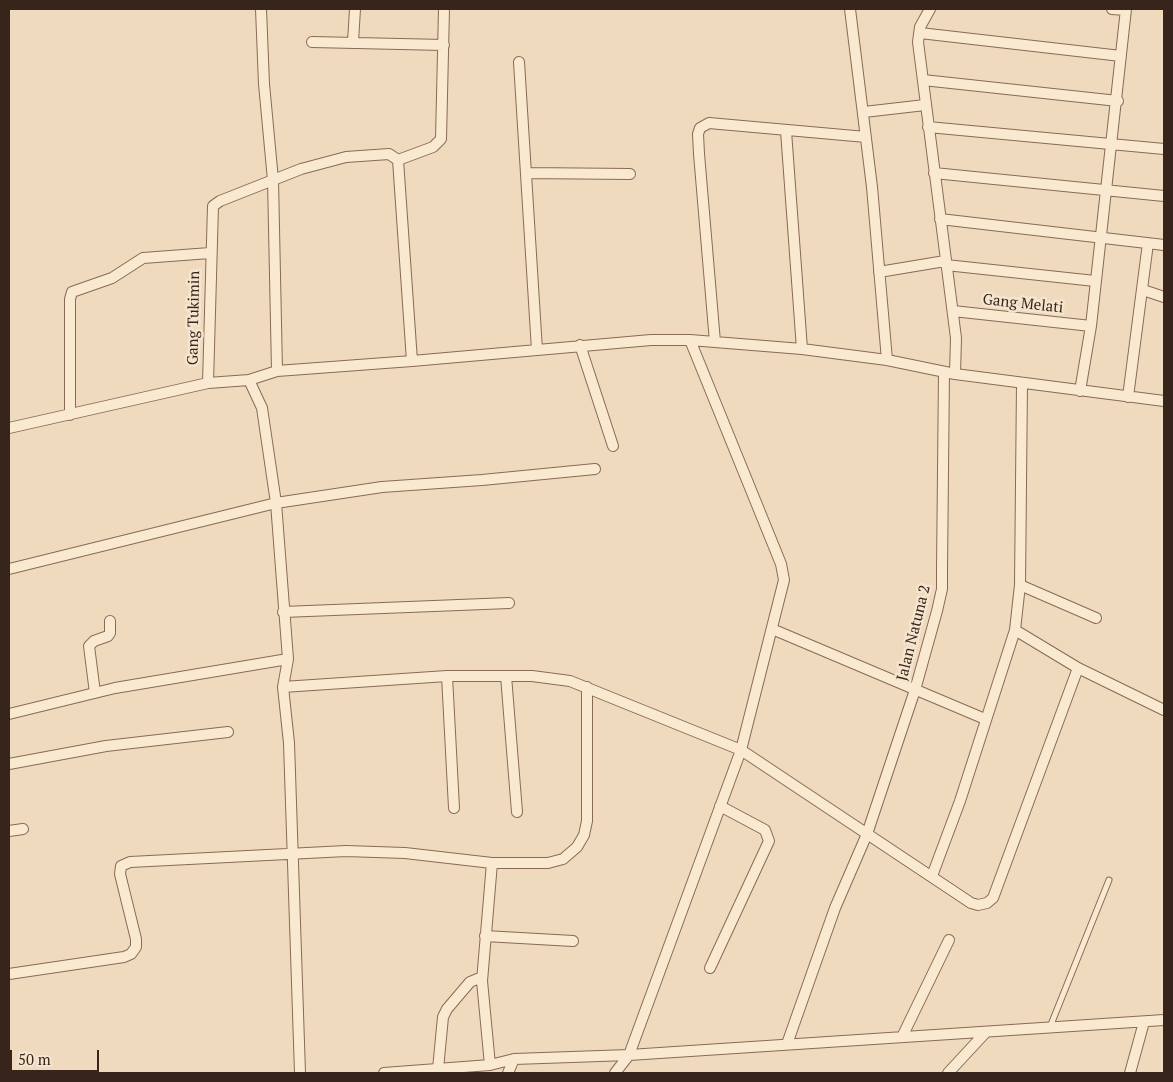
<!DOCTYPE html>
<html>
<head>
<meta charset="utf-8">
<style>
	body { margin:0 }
	#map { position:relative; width:1173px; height:1082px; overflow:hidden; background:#efdabe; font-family:"PT Serif",serif }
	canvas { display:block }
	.frame { position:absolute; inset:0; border:10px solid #37251c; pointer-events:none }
	.scale { position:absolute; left:10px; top:1050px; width:89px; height:22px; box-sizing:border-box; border:2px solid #37251c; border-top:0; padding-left:6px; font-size:15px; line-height:18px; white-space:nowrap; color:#37251c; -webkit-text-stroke:4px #f6e5ce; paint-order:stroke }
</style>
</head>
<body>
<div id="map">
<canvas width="1173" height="1082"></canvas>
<div class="frame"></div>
<div class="scale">50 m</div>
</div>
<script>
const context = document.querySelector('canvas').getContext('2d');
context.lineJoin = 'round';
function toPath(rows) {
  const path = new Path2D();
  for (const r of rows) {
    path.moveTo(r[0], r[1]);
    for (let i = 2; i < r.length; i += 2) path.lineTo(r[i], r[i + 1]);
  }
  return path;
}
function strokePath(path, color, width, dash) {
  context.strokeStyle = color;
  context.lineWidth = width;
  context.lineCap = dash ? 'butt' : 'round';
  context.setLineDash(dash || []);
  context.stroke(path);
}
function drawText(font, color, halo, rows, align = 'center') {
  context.font = font + ' "PT Serif",serif';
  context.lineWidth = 5;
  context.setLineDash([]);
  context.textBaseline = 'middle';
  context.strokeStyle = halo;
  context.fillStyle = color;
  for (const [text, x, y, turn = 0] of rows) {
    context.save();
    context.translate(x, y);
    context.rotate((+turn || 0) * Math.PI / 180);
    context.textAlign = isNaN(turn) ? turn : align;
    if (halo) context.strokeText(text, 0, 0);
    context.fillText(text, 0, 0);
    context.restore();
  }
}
const service = toPath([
	[1050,1027,1109,880]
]);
const minor = toPath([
	[261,9,264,84,273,180,277,371],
	[850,9,872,187,887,360],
	[930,9,920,27,918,42,956,338,955,374],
	[1112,9,1126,10],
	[920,33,1121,56],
	[312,42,444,45],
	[353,42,355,9],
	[519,62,537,350],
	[923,80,1118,101],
	[864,112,925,105],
	[928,127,1164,149],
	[786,131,802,349],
	[398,160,433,147,441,139,444,9],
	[527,173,630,174],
	[934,173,1164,196],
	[940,219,1164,245],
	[946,265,1095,281],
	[879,272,945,261],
	[1143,290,1164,297],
	[953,311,1091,326],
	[715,342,699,154,698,134,700,128,709,123,866,137],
	[580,345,613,446],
	[249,380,262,408,276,503,288,659,283,687,289,743,300,1073],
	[208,383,213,206,220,201,301,169,346,157,389,154,398,160,412,361],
	[1080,391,1091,326,1126,9],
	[1128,397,1148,243],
	[70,415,70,299,72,292,112,278,143,258,210,253],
	[9,428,208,383,249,380,277,371,412,361,651,340,690,340,802,349,887,360,955,374,1164,401],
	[9,569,276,503,382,487,482,480,595,469],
	[1020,585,1096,618],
	[283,612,509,603],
	[772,629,985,719],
	[1015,630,1078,668,1164,710],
	[447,676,454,808],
	[506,676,517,812],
	[283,687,447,676,532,676,570,681,741,750,971,903,978,905,987,903,993,898,1078,668],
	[95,693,89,646,94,641,108,636,110,633,110,621],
	[9,714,115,688,288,659],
	[9,764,106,746,228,732],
	[9,831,23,829],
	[932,876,960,801,1015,630,1020,585,1022,383],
	[485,936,573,941],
	[710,968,769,841,765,830,720,806],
	[9,974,124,957,131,954,136,947,136,939,120,874,121,866,130,862,346,851,405,853,492,863,548,863,563,859,577,847,584,835,587,821,587,687],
	[902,1037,949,940],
	[787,1044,835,908,867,834,915,690,937,611,942,589,942,570,944,372],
	[490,1065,482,981,492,863],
	[438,1069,443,1017,447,1009,470,982,482,977],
	[384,1073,490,1065,514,1059,629,1055,1164,1020],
	[508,1073,514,1059],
	[615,1073,629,1055,741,750,784,580,781,564,690,340],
	[948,1073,986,1032],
	[1130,1073,1144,1022]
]);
const streetNames = [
	["Gang Melati",1023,304,6],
	["Gang Tukimin",194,318,-89],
	["Jalan Natuna 2",914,633,-76]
];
strokePath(service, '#886a56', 7);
strokePath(minor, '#886a56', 12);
strokePath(service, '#fae9d1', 5);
strokePath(minor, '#fae9d1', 10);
drawText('15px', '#37251c', '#f6e5ce', streetNames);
</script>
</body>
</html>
